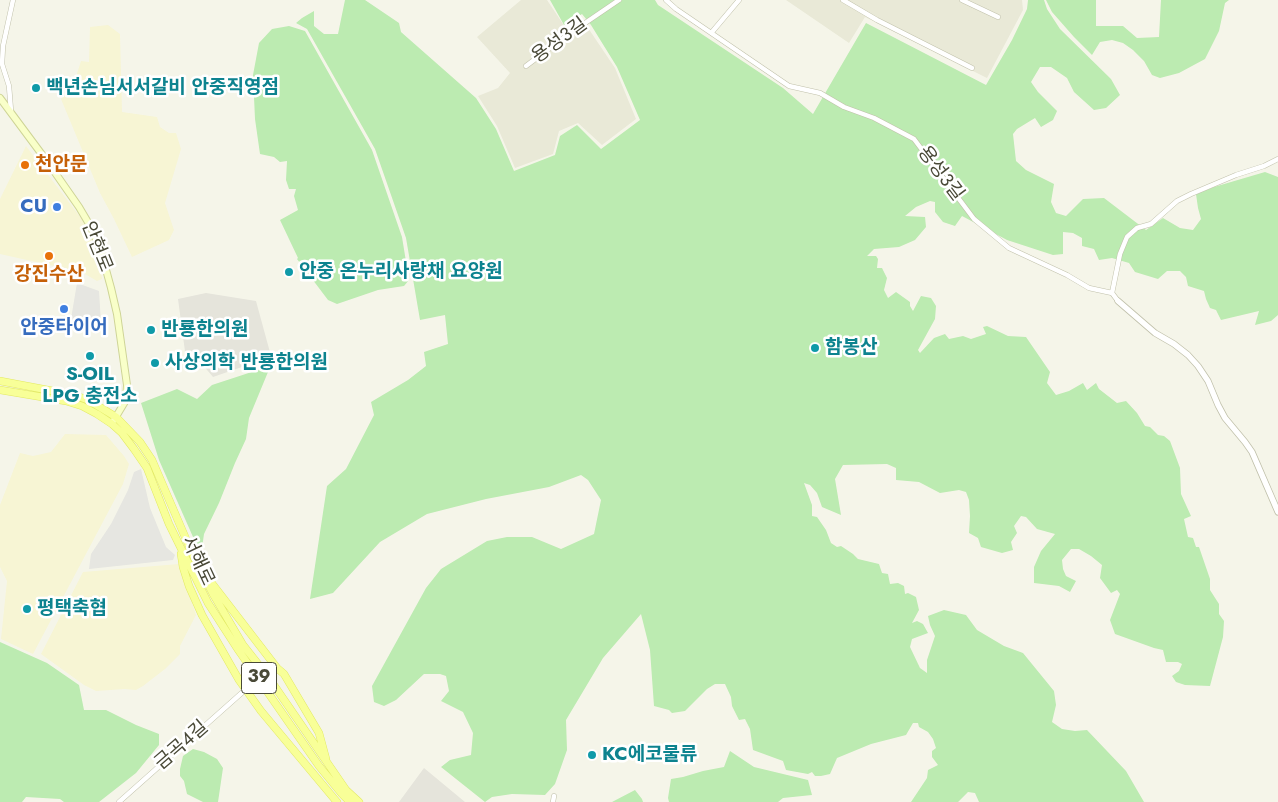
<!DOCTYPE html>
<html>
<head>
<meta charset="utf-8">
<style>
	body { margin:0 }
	canvas { display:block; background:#f5f5e9 }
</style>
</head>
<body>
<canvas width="1278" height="802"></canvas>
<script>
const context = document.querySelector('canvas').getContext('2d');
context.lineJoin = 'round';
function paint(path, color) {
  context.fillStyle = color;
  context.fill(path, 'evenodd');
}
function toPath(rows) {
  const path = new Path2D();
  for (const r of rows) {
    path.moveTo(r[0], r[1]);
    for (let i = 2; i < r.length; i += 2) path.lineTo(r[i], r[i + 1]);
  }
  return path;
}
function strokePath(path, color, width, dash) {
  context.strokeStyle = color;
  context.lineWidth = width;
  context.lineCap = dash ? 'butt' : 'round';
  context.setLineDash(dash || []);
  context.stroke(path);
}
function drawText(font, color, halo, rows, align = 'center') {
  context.font = font + ' Jost,"Noto Sans KR",sans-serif';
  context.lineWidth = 5;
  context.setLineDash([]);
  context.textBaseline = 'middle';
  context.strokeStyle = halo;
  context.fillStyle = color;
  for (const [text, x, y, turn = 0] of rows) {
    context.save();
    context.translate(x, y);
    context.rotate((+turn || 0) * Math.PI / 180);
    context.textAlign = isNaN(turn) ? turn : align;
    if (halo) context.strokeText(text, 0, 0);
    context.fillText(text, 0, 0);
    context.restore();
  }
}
const residential = toPath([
	[521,0,547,0,567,30,582,19,615,68,636,119,602,145,578,123,559,131,553,154,515,168,497,126,478,96,498,88,510,73,477,37],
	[786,0,1022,0,1023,10,987,78,865,17,849,43]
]);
const commercial = toPath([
	[108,25,120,34,122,112,157,117,160,127,169,133,176,133,181,149,165,203,174,230,169,240,132,257,114,219,100,193,61,99,67,89,73,86,81,61,89,62,90,27],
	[26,146,84,222,100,262,102,279,97,281,85,274,72,270,0,254,0,199],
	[65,434,106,435,124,456,129,464,123,484,33,654,1,639,7,581,0,567,0,505,20,453,33,456,51,452],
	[179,564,196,615,180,646,180,654,165,669,143,686,136,690,125,689,96,691,84,685,41,654,83,572]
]);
const industrial = toPath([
	[206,293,256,301,271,356,265,359,213,377,202,364,190,364,186,359,178,299],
	[424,768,465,802,399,802]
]);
const green = toPath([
	[345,0,365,0,399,23,401,32,476,98,496,129,514,171,555,155,560,136,577,125,601,149,640,120,617,67,591,25,582,14,564,25,550,0,655,0,658,5,783,88,813,114,866,23,986,85,1012,40,1027,9,1028,0,1044,0,1047,9,1060,29,1111,79,1120,95,1106,108,1094,110,1074,92,1067,78,1051,67,1040,67,1031,82,1038,92,1057,111,1053,120,1041,127,1035,118,1017,129,1013,134,1016,161,1026,170,1054,184,1051,202,1056,213,1066,216,1083,199,1104,198,1146,230,1163,218,1180,228,1193,230,1201,219,1198,208,1196,194,1214,187,1265,172,1278,177,1278,315,1271,321,1255,325,1259,311,1221,320,1216,310,1210,308,1206,299,1204,291,1188,286,1186,277,1180,271,1167,271,1158,279,1135,272,1129,263,1112,258,1099,260,1094,249,1082,246,1082,238,1073,233,1063,232,1063,254,1053,255,1007,240,962,216,955,226,943,222,935,212,935,202,930,201,916,207,905,216,925,217,926,227,915,240,899,247,874,249,867,256,876,256,878,259,877,268,882,268,887,278,884,290,888,298,896,292,910,302,910,306,913,311,921,296,931,298,936,306,935,319,918,350,920,353,934,338,945,334,949,339,963,336,971,339,986,334,983,327,987,326,1008,336,1026,337,1050,372,1047,383,1056,395,1069,391,1083,383,1087,390,1096,383,1099,389,1117,403,1126,401,1137,413,1145,426,1150,427,1158,435,1164,436,1170,441,1180,468,1181,494,1191,516,1184,519,1188,537,1193,538,1196,547,1199,547,1210,579,1210,590,1219,604,1219,614,1224,621,1223,637,1210,686,1185,685,1176,682,1172,676,1179,671,1182,664,1178,662,1166,662,1163,650,1154,648,1115,634,1110,620,1120,594,1117,590,1111,593,1100,578,1102,565,1091,556,1079,549,1071,549,1062,560,1063,569,1066,576,1076,581,1070,592,1059,586,1034,583,1034,567,1041,551,1055,534,1037,529,1026,517,1021,516,1014,526,1017,533,1011,542,1013,550,1002,553,981,547,978,538,969,533,970,516,969,500,966,492,959,490,940,493,919,482,896,480,896,468,887,464,843,465,835,479,841,515,822,507,817,493,810,485,804,483,812,505,812,516,817,517,826,530,831,543,837,547,841,546,853,554,858,559,879,564,882,573,888,574,890,584,898,583,904,586,905,594,908,593,916,597,919,610,912,623,917,621,923,624,928,633,912,639,910,647,920,668,927,673,927,660,935,636,930,625,928,616,944,610,966,615,977,630,1004,646,1023,653,1054,691,1056,705,1052,722,1062,729,1075,731,1087,730,1126,771,1144,802,979,802,975,793,968,792,958,802,911,802,927,778,928,770,938,765,932,757,932,751,936,748,933,739,928,732,919,727,918,723,913,723,906,735,871,744,837,758,830,774,821,776,815,776,812,772,808,774,786,770,783,761,753,750,750,729,745,719,739,720,732,706,731,697,725,684,715,684,707,689,685,711,672,713,669,710,654,706,650,650,641,614,603,658,566,720,567,750,555,784,545,795,512,794,492,797,485,802,441,767,450,760,471,755,473,733,463,712,441,701,449,691,446,676,440,674,424,674,396,700,384,706,374,702,372,686,426,588,441,569,487,541,507,537,532,537,561,549,594,534,601,500,588,480,581,475,549,487,486,499,427,514,380,542,333,593,310,599,327,486,346,469,374,415,371,402,408,380,426,366,424,352,448,344,445,315,420,320,406,238,375,149,307,29,296,23,302,18,314,11,314,26,324,34,338,34],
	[1046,0,1096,0,1096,26,1123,26,1137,38,1159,37,1161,0,1229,0,1225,3,1219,31,1205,59,1179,73,1160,78,1152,75,1144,61,1133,50,1123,43,1112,40,1100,42,1092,55,1074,37,1052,12],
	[289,26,305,31,372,150,402,237,409,280,404,286,378,290,337,304,328,300,297,259,298,258,280,220,298,210,294,196,296,189,289,189,286,180,287,161,280,162,274,157,260,154,255,119,253,75,259,43,272,29],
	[267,367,268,372,249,418,246,439,235,463,219,503,204,534,201,555,159,460,141,403,177,389,197,399,212,385],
	[0,642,47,663,79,685,84,710,106,710,136,725,159,734,159,745,136,773,99,802,64,802,60,799,26,797,22,802,0,802],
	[193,749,204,752,217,759,223,768,218,802,203,802,187,794,184,781,180,776,180,769,183,756],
	[730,751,754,767,808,780,812,795,783,798,778,802,669,802,668,798,671,779,683,777,703,771,724,767],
	[635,790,642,799,643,802,612,802]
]);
const parking = toPath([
	[77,283,99,291,101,323,70,325],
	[141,469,150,508,166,547,175,555,173,560,89,569,91,554,111,524,128,490,134,472]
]);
const minor = toPath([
	[666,0,676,9,789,86,820,93,844,107,874,118,914,139,974,219,1009,248,1067,275,1089,288,1112,293],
	[843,0,877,20,972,68],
	[962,0,998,17],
	[712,32,739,0],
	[526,66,566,36,619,0],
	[11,111,9,86,2,64,3,46,13,0],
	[1118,301,1112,293,1120,254,1127,237,1137,228,1151,224,1177,201,1191,194,1236,175,1264,166,1278,159],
	[119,802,245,690],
	[553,802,554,796]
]);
const tertiary = toPath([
	[1118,301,1155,333,1174,344,1188,355,1198,366,1208,381,1218,405,1225,418,1245,442,1252,452,1278,512]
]);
const secondary = toPath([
	[0,98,49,164,79,207,92,229,102,255,111,288,117,314,127,385,126,400,114,420]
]);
const primary = toPath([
	[0,381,74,395,88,400,116,417,140,442,152,460,192,553,213,594,243,645,269,678,346,790,359,802],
	[0,390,66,401,82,406,97,414,112,424,122,433,134,449,147,468,169,524,208,603,239,651,319,766,342,794,350,802],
	[181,554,183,567,189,586,202,615,239,680,261,711,337,802],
	[210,581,277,668,284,674,319,733,326,759]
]);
const markers = [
	[36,88,5,"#0f9aa8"],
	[25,165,5,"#e8710a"],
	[57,207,5,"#3f7fe0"],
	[49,256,5,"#e8710a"],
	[289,272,5,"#0f9aa8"],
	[64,309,5,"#3f7fe0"],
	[151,330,5,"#0f9aa8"],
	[815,348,5,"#0f9aa8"],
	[90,356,5,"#0f9aa8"],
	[155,363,5,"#0f9aa8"],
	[27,609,5,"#0f9aa8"],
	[592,755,5,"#0f9aa8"]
];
const shields = [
	[259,678,35]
];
const shieldNames = [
	["39",259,678]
];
const streetNames = [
	["용성3길",560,41,-36],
	["용성3길",940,174,53],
	["안현로",96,247,68],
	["서해로",197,561,65],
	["금곡4길",182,746,-41]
];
const cultureNames = [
	["백년손님서서갈비 안중직영점",46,88],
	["안중 온누리사랑채 요양원",299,272],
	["반룡한의원",161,330],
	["함봉산",825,348],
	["사상의학 반룡한의원",165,363],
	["S-OIL",90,375,"center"],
	["LPG 충전소",90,397,"center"],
	["평택축협",37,609],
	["KC에코물류",602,755]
];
const foodNames = [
	["천안문",35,165],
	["강진수산",49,275,"center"]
];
const shopNames = [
	["CU",47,207],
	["안중타이어",64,328,"center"]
];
paint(residential, '#e9e9d7');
paint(commercial, '#f7f5d4');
paint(industrial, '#e5e4db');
paint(green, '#bcebb1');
paint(parking, '#e6e6e1');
strokePath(minor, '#c1c1ab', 5.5);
strokePath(tertiary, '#c1c1ab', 7);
strokePath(secondary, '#ced496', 8);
strokePath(primary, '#e2e964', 8);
strokePath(minor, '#fff', 4.5);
strokePath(tertiary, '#fff', 5.5);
strokePath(secondary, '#f9ffc9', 6);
strokePath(primary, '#f8ff98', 7);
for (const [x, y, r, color] of markers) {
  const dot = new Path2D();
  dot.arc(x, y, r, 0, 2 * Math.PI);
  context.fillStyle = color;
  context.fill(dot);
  strokePath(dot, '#fff', 2);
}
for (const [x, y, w] of shields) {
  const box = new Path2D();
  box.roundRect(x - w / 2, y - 15.5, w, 31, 4);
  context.fillStyle = '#fff';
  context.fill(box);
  strokePath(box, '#494937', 1);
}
drawText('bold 18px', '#494937', null, shieldNames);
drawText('19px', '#494937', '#fff', streetNames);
drawText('bold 19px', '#0d838f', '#fff', cultureNames, 'left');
drawText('bold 19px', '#c56008', '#fff', foodNames, 'left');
drawText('bold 19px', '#366cbe', '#fff', shopNames, 'right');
</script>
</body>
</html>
